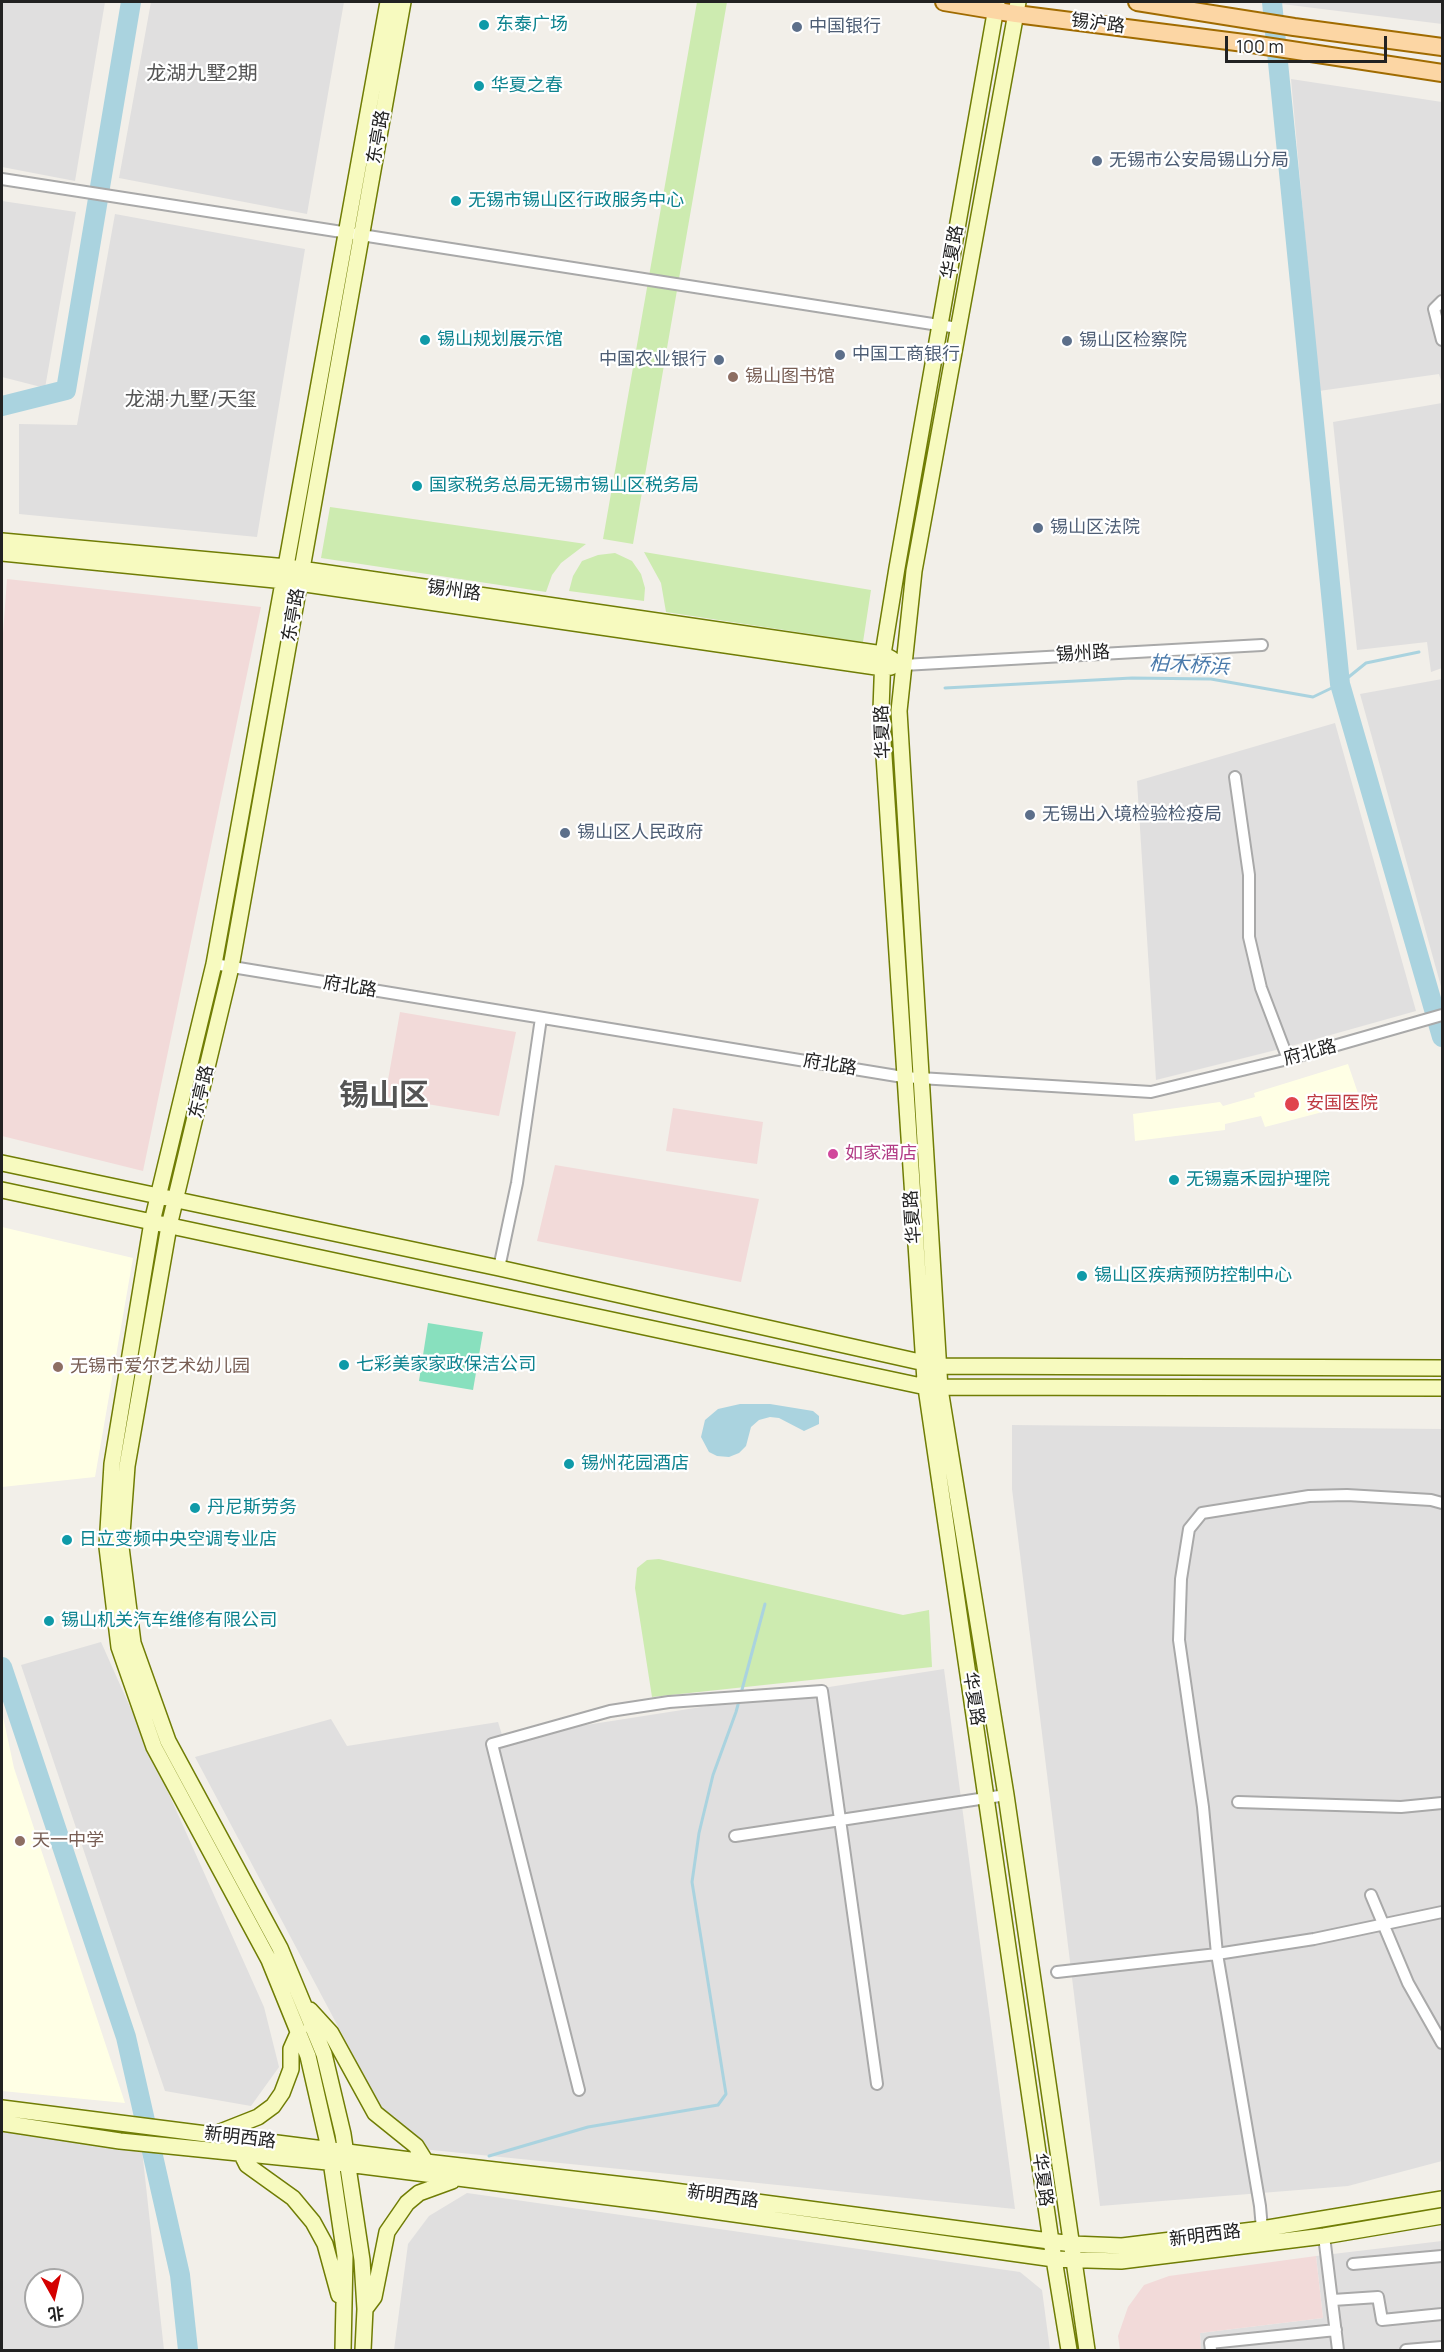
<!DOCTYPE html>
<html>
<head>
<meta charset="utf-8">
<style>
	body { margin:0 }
	#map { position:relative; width:1444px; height:2352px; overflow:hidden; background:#f2efe9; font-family:Manrope,"Noto Sans SC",sans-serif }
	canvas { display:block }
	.frame { position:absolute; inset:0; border:3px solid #222; pointer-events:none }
	.north { position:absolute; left:24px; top:2268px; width:60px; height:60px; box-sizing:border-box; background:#fff; border:2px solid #a7a7a7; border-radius:50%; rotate:172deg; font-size:16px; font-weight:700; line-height:24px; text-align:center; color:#222 }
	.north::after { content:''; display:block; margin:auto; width:21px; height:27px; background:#d40000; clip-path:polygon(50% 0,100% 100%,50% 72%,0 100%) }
	.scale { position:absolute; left:1225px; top:36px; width:162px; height:27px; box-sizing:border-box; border:3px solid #222; border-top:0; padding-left:8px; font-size:18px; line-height:21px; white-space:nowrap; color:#222; -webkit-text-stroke:4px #fff; paint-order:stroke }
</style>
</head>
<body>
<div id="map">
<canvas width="1444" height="2352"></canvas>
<div class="frame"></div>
<div class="north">北</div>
<div class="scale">100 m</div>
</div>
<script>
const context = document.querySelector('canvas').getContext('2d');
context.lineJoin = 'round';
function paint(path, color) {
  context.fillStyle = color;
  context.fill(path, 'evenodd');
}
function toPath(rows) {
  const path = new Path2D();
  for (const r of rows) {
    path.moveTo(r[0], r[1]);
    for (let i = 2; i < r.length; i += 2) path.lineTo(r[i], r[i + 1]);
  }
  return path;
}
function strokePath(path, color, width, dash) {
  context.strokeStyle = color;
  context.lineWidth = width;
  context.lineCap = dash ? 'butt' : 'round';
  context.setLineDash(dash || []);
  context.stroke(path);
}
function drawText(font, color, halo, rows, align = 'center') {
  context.font = font + ' Manrope,"Noto Sans SC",sans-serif';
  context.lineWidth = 4.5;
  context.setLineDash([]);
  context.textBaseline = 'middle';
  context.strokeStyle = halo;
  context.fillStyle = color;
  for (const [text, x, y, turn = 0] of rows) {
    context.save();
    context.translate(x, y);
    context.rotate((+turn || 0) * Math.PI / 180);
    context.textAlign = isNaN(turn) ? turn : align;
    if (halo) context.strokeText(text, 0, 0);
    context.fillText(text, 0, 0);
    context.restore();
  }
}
const residential = toPath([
	[2,2,105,2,75,181,2,167],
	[151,2,344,2,307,214,119,178],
	[1282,2,1442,2,1442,24,1282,4],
	[1291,79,1442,102,1442,384,1439,374,1319,391],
	[2,201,76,212,45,388,2,377],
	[115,214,305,249,257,537,19,514,19,424,77,425],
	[1442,403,1442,668,1431,672,1427,642,1357,650,1333,422],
	[1442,679,1442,990,1360,694],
	[1335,723,1416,1011,1284,1048,1156,1080,1137,781],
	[1012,1425,1442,1429,1442,2161,1348,2186,1100,2206,1012,1489],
	[101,1642,264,2007,279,2067,251,2106,165,2091,21,1665],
	[944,1669,1015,2209,402,2147,195,1757,331,1719,347,1746,498,1722,503,1738],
	[2,2129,142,2150,164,2350,2,2350],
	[36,2280,72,2280,72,2316,36,2316],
	[467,2193,1020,2272,1042,2290,1050,2350,394,2350,408,2244,429,2216],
	[1442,2241,1442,2350,1201,2350,1200,2333,1323,2318,1316,2256]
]);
const commercial = toPath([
	[7,579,261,607,143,1171,2,1136,2,647],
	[400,1012,516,1032,499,1116,385,1097],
	[673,1108,763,1122,757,1164,666,1151],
	[555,1165,759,1199,741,1282,537,1241],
	[1316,2256,1323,2318,1200,2333,1201,2350,1120,2350,1118,2336,1128,2307,1144,2285,1169,2276]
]);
const education = toPath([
	[1348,1064,1361,1102,1265,1127,1261,1116,1225,1124,1225,1130,1135,1141,1133,1114,1220,1102,1223,1106,1255,1097,1254,1093],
	[2,1227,133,1258,95,1477,2,1487],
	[2,1712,14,1768,125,2103,2,2091]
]);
const grass = toPath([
	[697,2,727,2,633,544,603,539],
	[330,507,586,544,561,563,552,575,546,592,321,558],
	[644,552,871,590,863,642,666,612,661,583],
	[615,553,632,561,641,574,645,588,644,601,569,591,573,576,582,561,598,555],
	[659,1559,903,1615,929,1610,932,1667,652,1697,635,1588,637,1568,647,1560]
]);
const pitch = toPath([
	[428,1323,483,1332,473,1390,419,1381]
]);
const water = toPath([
	[740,1404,770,1404,813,1411,819,1416,819,1424,804,1431,779,1418,770,1417,759,1420,751,1427,746,1446,739,1453,729,1457,717,1456,709,1452,701,1437,705,1420,718,1409]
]);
const stream = toPath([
	[945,688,1132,678,1211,679,1313,697,1340,684,1366,663,1419,652],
	[489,2156,588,2127,718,2105,726,2094,692,1882,699,1833,713,1775,736,1712,765,1604]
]);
const river = toPath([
	[1272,2,1340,684,1442,1037],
	[2,406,66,390,131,2],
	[2,1667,126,2037,180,2275,188,2350]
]);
const street = toPath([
	[2,179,958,328],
	[1442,301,1434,309,1442,340],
	[903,665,1262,645],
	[1235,777,1249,875,1249,937,1261,988,1288,1059],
	[214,964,903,1077,1151,1092,1288,1059,1442,1015],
	[499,1268,517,1183,541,1018],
	[1238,1802,1401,1807,1442,1803],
	[735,1836,1006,1795],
	[1371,1895,1408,1983,1442,2043],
	[1057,1972,1217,1954,1314,1939,1442,1912],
	[579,2090,492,1744,610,1711,669,1702,822,1691,877,2084],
	[1262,2229,1260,2206,1217,1954,1203,1807,1179,1640,1181,1579,1189,1529,1202,1513,1309,1496,1347,1495,1431,1500,1442,1503],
	[1324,2236,1338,2350],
	[1353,2264,1442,2256],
	[1333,2300,1378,2297,1382,2320,1442,2314],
	[1211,2350,1210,2343,1336,2330],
	[1406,2350,1442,2347]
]);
const secondary = toPath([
	[997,2,897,568,883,654,881,710,925,1381,1051,2241,1069,2350],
	[1018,2,914,571,899,711,940,1389,1006,1795,1087,2350],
	[2,541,287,567,883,654,892,659],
	[2,553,285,581,883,668,891,667],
	[2,1163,499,1268,938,1366,1442,1368],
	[2,1190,926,1387,1442,1388],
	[310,2010,331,2033,375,2113,416,2146,426,2162],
	[2,2108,426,2162,659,2189,1072,2244,1122,2246,1262,2229,1442,2199],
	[2,2123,120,2141,347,2164,656,2203,1054,2259,1121,2261,1324,2236,1442,2216],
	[220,2132,258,2117,273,2106,282,2093,291,2069,291,2049,299,2031],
	[241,2153,247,2165,293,2198,313,2222,325,2244,339,2295],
	[365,2309,374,2297,387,2232,407,2203,419,2193,452,2181],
	[343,2350,345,2256,329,2148,308,2056,269,1960,154,1747,119,1647,107,1547,112,1464,152,1222,214,964,388,2],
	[363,2350,365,2309,362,2260,343,2134,324,2054,280,1948,168,1741,133,1643,121,1547,127,1466,169,1226,231,967,403,2]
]);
const primary = toPath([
	[944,2,1016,14,1252,44,1442,73],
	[1137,2,1294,27,1442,47]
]);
const markers = [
	[484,25,6,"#0f9aa8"],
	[797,27,6,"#5c6f8a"],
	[479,86,6,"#0f9aa8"],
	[1097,161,6,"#5c6f8a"],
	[456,201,6,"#0f9aa8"],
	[425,340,6,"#0f9aa8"],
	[1067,341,6,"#5c6f8a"],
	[840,355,6,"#5c6f8a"],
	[719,360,6,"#5c6f8a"],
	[733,377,6,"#8d6e63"],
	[417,486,6,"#0f9aa8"],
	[1038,528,6,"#5c6f8a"],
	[1030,815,6,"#5c6f8a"],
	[565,833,6,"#5c6f8a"],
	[1292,1104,8,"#e0444e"],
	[833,1154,6,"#d1479c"],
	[1174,1180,6,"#0f9aa8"],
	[1082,1276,6,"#0f9aa8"],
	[344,1365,6,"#0f9aa8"],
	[58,1367,6,"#8d6e63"],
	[569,1464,6,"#0f9aa8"],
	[195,1508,6,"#0f9aa8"],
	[67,1540,6,"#0f9aa8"],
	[49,1621,6,"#0f9aa8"],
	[20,1841,6,"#8d6e63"]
];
const streetNames = [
	["锡沪路",1098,24,7],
	["东亭路",379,137,-80],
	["华夏路",953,252,-80],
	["锡州路",454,591,8],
	["东亭路",294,615,-80],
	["锡州路",1083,654,-3],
	["华夏路",883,732,-92],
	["府北路",350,987,9],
	["府北路",1310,1053,-15],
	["府北路",830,1065,9],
	["东亭路",202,1092,-77],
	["华夏路",913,1217,-94],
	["华夏路",973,1699,81],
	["新明西路",240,2138,7],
	["华夏路",1042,2180,82],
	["新明西路",723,2197,8],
	["新明西路",1205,2236,-7]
];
const cultureNames = [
	["东泰广场",496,25],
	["华夏之春",491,86],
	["无锡市锡山区行政服务中心",468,201],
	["锡山规划展示馆",437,340],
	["国家税务总局无锡市锡山区税务局",429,486],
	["无锡嘉禾园护理院",1186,1180],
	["锡山区疾病预防控制中心",1094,1276],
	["七彩美家家政保洁公司",356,1365],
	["锡州花园酒店",581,1464],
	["丹尼斯劳务",207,1508],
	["日立变频中央空调专业店",79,1540],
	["锡山机关汽车维修有限公司",61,1621]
];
const serviceNames = [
	["中国银行",809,27],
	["无锡市公安局锡山分局",1109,161],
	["锡山区检察院",1079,341],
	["中国工商银行",852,355],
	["中国农业银行",707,360,"right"],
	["锡山区法院",1050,528],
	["无锡出入境检验检疫局",1042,815],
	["锡山区人民政府",577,833]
];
const educationNames = [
	["锡山图书馆",745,377],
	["无锡市爱尔艺术幼儿园",70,1367],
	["天一中学",32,1841]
];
const healthNames = [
	["安国医院",1306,1104]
];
const hotelNames = [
	["如家酒店",845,1154]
];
const neighbourhoodNames = [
	["龙湖九墅2期",202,74],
	["龙湖·九墅/天玺",191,400]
];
const waterNames = [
	["柏木桥浜",1189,666,3]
];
const townNames = [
	["锡山区",384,1097]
];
paint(residential, '#e0dfdf');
paint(commercial, '#f2dad9');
paint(education, '#ffffe5');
paint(grass, '#cdebb0');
paint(pitch, '#88e0be');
paint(water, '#aad3df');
strokePath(stream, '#aad3df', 3);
strokePath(river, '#aad3df', 20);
strokePath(street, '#a9a9a9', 14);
strokePath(secondary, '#707d05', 18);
strokePath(primary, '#a06b00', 20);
strokePath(street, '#fff', 10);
strokePath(secondary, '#f7fabf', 15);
strokePath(primary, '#fcd6a4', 16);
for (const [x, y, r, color] of markers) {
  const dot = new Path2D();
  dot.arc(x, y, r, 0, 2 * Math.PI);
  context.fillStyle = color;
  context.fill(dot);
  strokePath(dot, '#fff', 2);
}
drawText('18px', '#222', '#fff', streetNames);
drawText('18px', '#0d838f', '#fff', cultureNames, 'left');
drawText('18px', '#4e5e75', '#fff', serviceNames, 'left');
drawText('18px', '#785e54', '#fff', educationNames, 'left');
drawText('18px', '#be3a42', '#fff', healthNames, 'left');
drawText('18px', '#b23c85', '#fff', hotelNames, 'left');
drawText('20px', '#555', '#fff', neighbourhoodNames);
drawText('italic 20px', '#4a7aab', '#fff', waterNames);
drawText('bold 30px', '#555', '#fff', townNames);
</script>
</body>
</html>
